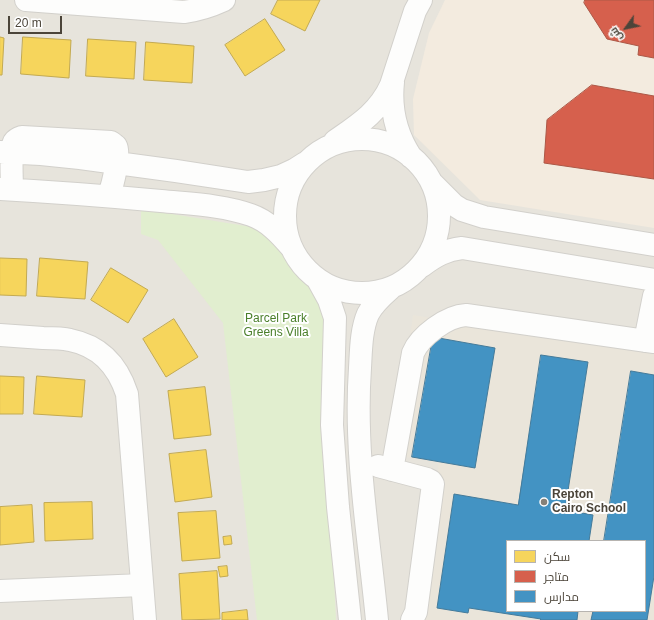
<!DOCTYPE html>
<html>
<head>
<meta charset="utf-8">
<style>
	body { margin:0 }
	#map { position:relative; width:654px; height:620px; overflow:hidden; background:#f4f2ee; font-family:Helvetica,Cairo,sans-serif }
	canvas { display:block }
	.legend { position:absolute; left:506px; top:540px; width:140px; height:72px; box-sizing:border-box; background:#fff; border:1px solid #b7b4b0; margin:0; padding:5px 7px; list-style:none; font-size:12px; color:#4b4439 }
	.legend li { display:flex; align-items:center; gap:8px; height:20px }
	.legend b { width:20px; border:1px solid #b7b4b0 }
	.north { position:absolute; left:606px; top:8px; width:40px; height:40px; -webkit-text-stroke:3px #fff; paint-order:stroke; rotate:237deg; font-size:11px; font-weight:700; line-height:16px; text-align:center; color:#4b4439 }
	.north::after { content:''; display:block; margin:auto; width:14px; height:18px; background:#4b4439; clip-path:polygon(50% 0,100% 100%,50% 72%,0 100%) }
	.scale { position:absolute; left:8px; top:16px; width:54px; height:18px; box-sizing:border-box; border:2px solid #4b4439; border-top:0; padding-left:5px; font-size:12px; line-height:14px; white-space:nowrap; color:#4b4439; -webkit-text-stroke:3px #fff; paint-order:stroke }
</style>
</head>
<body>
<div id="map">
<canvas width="654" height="620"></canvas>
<ul class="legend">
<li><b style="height:11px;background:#f6d55c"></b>سكن</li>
<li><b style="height:11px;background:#d6604d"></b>متاجر</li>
<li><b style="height:11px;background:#4393c3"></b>مدارس</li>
</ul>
<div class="north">ش</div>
<div class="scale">20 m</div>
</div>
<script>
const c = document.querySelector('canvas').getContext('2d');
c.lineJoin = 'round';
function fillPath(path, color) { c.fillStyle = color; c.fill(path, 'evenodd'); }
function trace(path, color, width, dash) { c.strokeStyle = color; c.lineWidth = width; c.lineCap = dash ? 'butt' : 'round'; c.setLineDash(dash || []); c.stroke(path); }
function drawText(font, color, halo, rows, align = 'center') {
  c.font = font + ' Helvetica,sans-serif'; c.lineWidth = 4; c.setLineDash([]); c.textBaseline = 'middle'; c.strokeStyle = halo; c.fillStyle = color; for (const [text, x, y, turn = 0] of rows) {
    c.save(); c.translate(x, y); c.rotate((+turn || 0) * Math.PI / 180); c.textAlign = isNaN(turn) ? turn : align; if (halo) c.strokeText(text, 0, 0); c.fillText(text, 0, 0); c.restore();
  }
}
const residential = new Path2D(`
	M 0,0 L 654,0 L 654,620 L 0,620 ZM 507,541 L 645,541 L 645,611 L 507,611 Z`);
const commercial = new Path2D(`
	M 445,0 L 654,0 L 654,228 L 480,200 L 414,135 L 413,99 L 429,33 Z`);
const education = new Path2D(`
	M 413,315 L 654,352 L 654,620 L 416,620 L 439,462 L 404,457 L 394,446 ZM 507,541 L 645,541 L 645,611 L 507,611 Z`);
const green = new Path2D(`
	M 141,209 L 258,228 L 280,246 L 293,267 L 317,290 L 328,320 L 323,357 L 336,620 L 257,620 L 223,323 L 158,240 L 141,234 Z`);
const homes = new Path2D(`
	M 278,0 L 320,0 L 305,31 L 271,14 Z
	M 265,19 L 285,50 L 245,76 L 225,45 Z
	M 0,37 L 4,38 L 2,75 L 0,75 Z
	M 23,37 L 71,40 L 69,78 L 21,74 Z
	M 88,39 L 136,42 L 134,79 L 86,76 Z
	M 146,42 L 194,46 L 192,83 L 144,80 Z
	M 0,258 L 27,259 L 26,296 L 0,295 Z
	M 40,258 L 88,262 L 85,299 L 37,296 Z
	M 111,268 L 148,290 L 128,323 L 91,300 Z
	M 174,319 L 198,357 L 166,377 L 143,339 Z
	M 0,376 L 24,377 L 23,414 L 0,414 Z
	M 37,376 L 85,380 L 82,417 L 34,414 Z
	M 205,387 L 211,435 L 174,439 L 168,391 Z
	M 206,450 L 212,497 L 175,502 L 169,454 Z
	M 92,502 L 93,539 L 45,541 L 44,503 Z
	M 32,505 L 34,542 L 0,545 L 0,507 Z
	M 216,511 L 220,558 L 182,561 L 178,513 Z
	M 231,536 L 232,544 L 224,545 L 223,537 Z
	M 227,566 L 228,576 L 220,577 L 218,567 Z
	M 217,571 L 220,619 L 182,620 L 179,574 Z
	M 247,610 L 248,620 L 222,620 L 222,613 Z`);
const shops = new Path2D(`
	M 585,0 L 654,0 L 654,58 L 638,55 L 639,46 L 607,39 L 584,3 Z
	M 592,85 L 654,96 L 654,179 L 544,163 L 547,120 Z`);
const schools = new Path2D(`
	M 433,337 L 495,348 L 475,468 L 412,457 Z
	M 541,355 L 588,362 L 565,510 L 593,515 L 589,541 L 507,541 L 507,611 L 578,611 L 577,620 L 540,620 L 541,619 L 469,608 L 468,613 L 437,608 L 454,494 L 518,505 Z
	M 631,371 L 654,375 L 654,576 L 647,620 L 591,620 L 593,611 L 645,611 L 645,541 L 604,541 Z`);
const minor = new Path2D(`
	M 26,0 L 184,12 C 199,10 211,6 224,0
	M 393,82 C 390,110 396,134 411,157
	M285 216a77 77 0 1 1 154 0a77 77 0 1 1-154 0Z
	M 335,141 C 358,125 379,112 391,85 L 415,11 L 421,0
	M 0,152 L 41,154 L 80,158 L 176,171 L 248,182 L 264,180 L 281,176 L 294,170 L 305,163
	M 433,184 L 454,205 L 462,210 L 484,217 L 654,245
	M 0,189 C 54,192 107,196 161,201 C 191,204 223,205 251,215 C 268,221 280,234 291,247
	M 12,189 C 12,179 10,150 14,142 C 16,139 19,138 22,137 L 111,142 C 111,142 115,145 116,146 C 121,154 112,186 109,196
	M 422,266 C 435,256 446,250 462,248 L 654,280
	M 318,280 L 329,300 L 335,318 L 332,425 L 338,507 L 350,620
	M 0,335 C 14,336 29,337 43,338 C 52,338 62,338 70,340 C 100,346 118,366 127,394 L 145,620
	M 645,341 L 654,296
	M 378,466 L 427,479 L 431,481 L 433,484 L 416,612 L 412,620
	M 392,470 L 413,353 C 420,336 447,316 466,315 L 654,342
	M 0,591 L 142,585
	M 377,620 C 369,537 354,452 360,368 C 361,351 361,330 368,314 C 373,304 382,296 390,289`);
const markers = [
	[544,502,4,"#868178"]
];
const parkNames = [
	["Parcel Park",276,319],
	["Greens Villa",276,333]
];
const poiNames = [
	["Repton",552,495],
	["Cairo School",552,509]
];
fillPath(residential, '#e7e4dc');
fillPath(commercial, '#f3ebdf');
fillPath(education, '#eae5da');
fillPath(green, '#e1eecf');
fillPath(homes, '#f6d55c');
trace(homes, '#c3aa52', 1);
fillPath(shops, '#d6604d');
trace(shops, '#ac5847', 1);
fillPath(schools, '#4393c3');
trace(schools, '#457b9a', 1);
trace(minor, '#d2d0cb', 24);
trace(minor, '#fdfdfc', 22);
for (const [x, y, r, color] of markers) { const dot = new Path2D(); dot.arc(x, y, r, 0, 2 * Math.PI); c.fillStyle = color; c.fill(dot); trace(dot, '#fff', 1.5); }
drawText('12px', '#4a7f2a', '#fff', parkNames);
drawText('bold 12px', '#4b4439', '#fff', poiNames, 'left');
</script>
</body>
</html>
